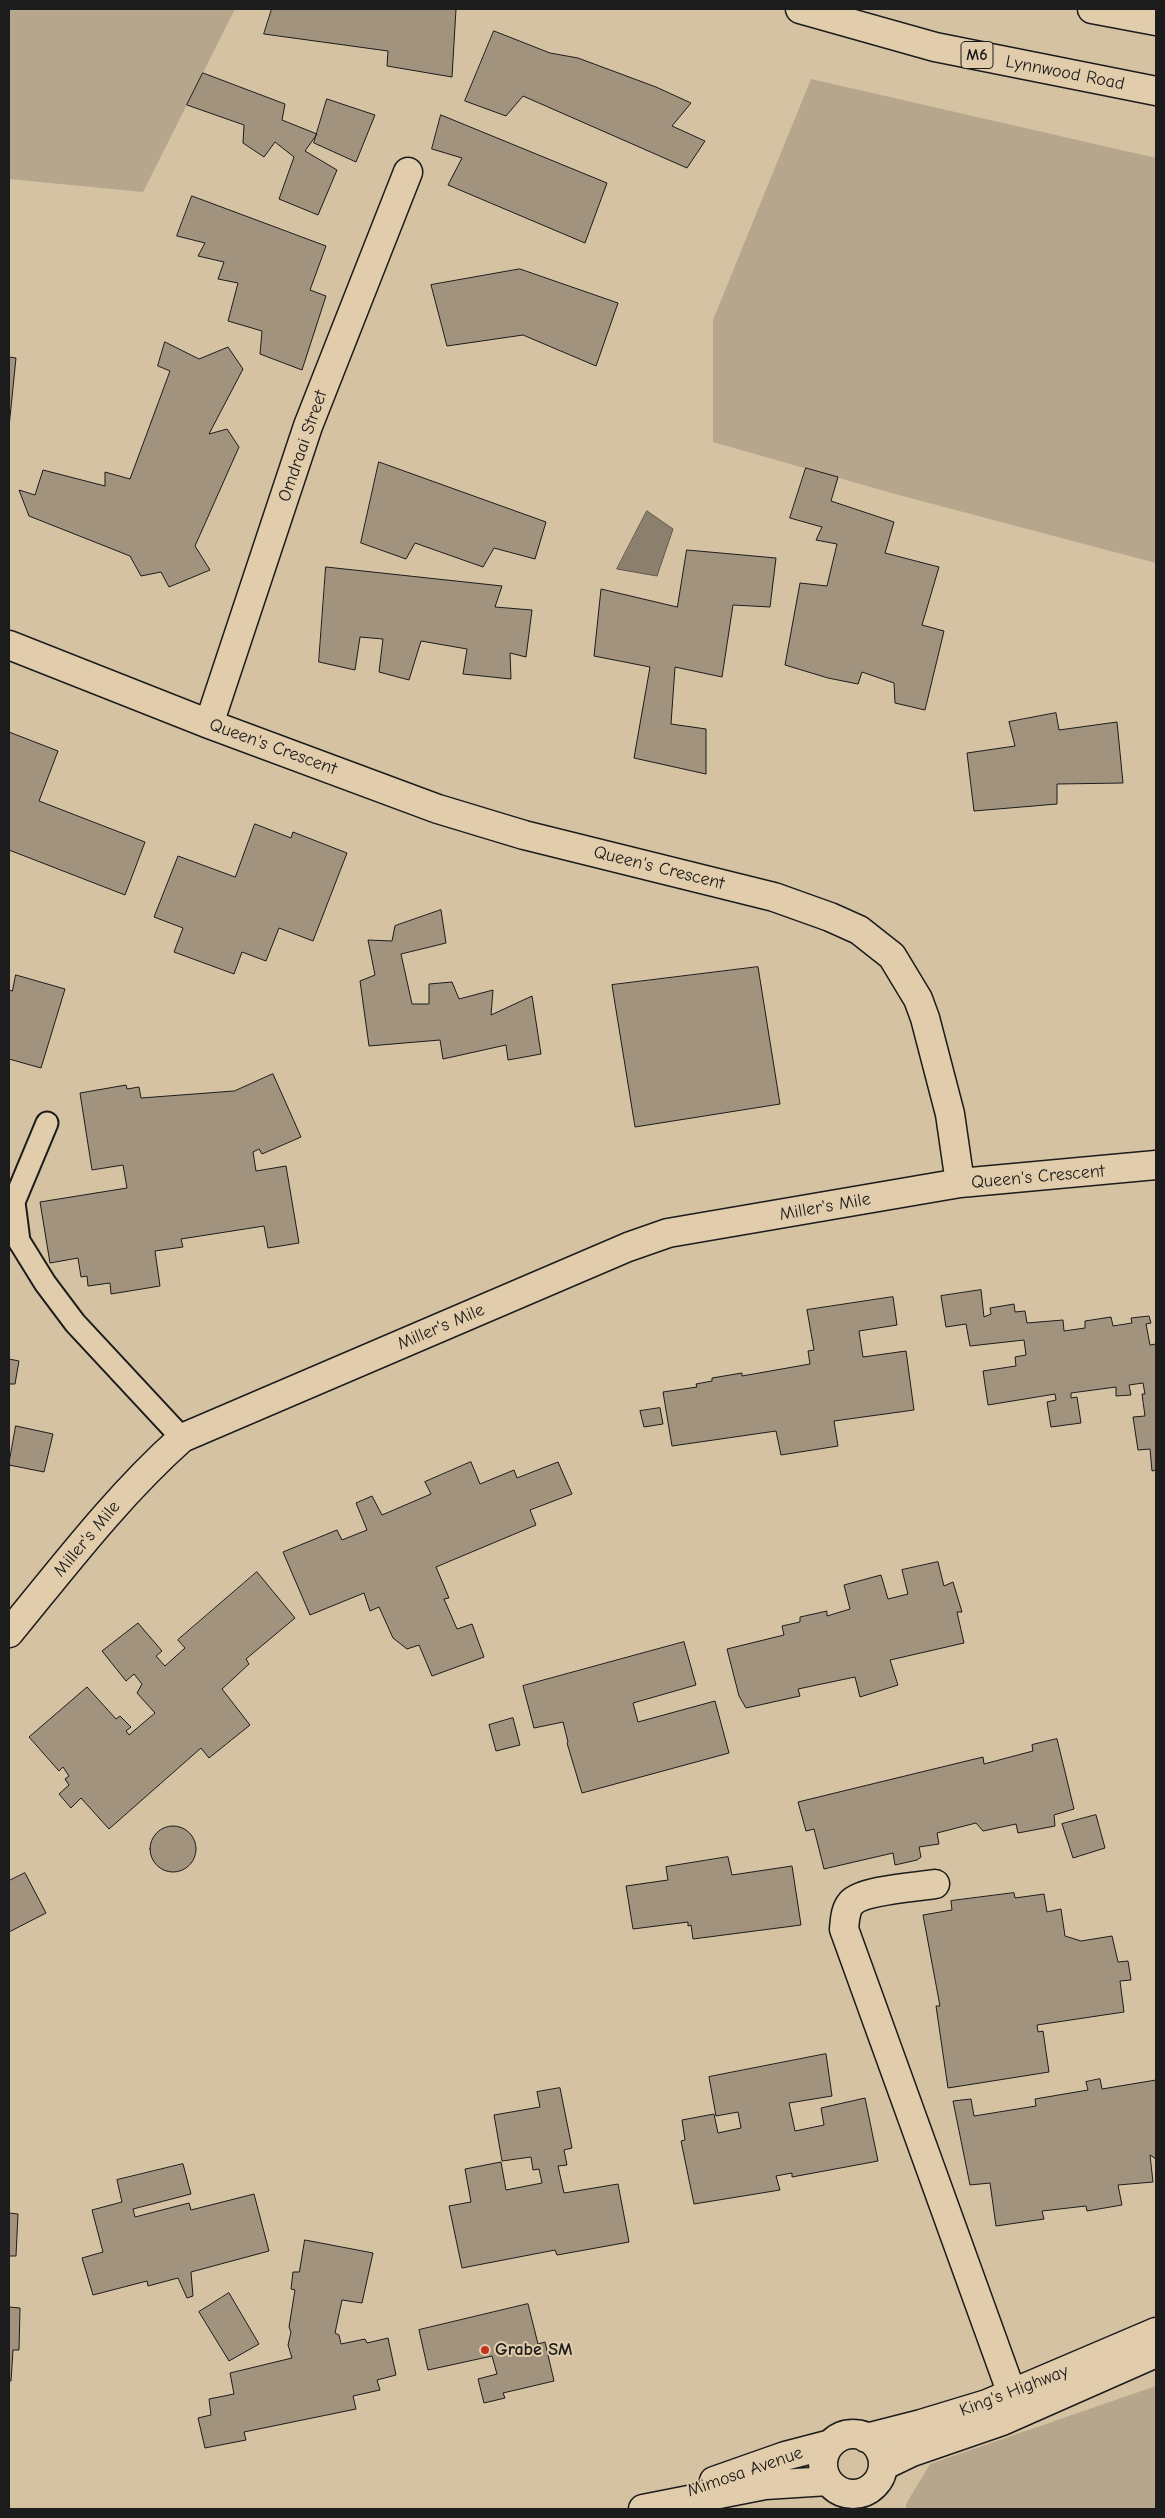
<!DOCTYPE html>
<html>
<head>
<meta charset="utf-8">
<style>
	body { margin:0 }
	#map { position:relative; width:1165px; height:2518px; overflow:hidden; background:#d5c2a2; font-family:"Comic Neue",sans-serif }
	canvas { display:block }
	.frame { position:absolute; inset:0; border:10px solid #1c1c1c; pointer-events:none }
</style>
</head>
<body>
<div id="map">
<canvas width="1165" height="2518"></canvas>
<div class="frame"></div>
</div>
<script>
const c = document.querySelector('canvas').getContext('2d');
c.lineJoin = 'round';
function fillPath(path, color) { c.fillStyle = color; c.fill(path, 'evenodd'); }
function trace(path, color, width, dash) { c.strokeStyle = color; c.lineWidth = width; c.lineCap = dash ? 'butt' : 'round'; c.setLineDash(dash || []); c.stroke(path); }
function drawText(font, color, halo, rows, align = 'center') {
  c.font = font + ' "Comic Neue",sans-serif'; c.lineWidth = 4; c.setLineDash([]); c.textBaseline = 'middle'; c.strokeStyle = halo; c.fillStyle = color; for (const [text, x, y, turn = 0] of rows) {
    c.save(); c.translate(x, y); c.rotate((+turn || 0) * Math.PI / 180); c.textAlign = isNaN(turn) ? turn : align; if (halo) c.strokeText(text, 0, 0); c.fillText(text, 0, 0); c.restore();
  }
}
const green = new Path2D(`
	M 9,9 L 235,9 L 143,192 L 9,179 Z
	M 811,79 L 1156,158 L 1156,563 L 895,494 L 713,442 L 713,320 Z
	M 1156,2386 L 1156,2509 L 906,2509 L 906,2504 L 930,2464 Z`);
const water = new Path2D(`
	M 647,511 L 673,529 L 657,576 L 617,569 Z`);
const building = new Path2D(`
	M 272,9 L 456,9 L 452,77 L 387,66 L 388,51 L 264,34 Z
	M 494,31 L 550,53 L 578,58 L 656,87 L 691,103 L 672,126 L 705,141 L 687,168 L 523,96 L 506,116 L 465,101 Z
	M 203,73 L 285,104 L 282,120 L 317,134 L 305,151 L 337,170 L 318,215 L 279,199 L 294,157 L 275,142 L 264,157 L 243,143 L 244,125 L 187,105 Z
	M 327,99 L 375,115 L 356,162 L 314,143 Z
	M 441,115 L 607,183 L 585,243 L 448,185 L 462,158 L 432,149 Z
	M 192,196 L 326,246 L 310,290 L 326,296 L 302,370 L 260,354 L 262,331 L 228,321 L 238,283 L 218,279 L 224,262 L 198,256 L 205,243 L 177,236 Z
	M 520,269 L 618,303 L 596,366 L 523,335 L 447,346 L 431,285 Z
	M 165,342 L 199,359 L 228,347 L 243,369 L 209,434 L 227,429 L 239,447 L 195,546 L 210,570 L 169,587 L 161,572 L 141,576 L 130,556 L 29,516 L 19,490 L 35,495 L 43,470 L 105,486 L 105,472 L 130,479 L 170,371 L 158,366 Z
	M 9,357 L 16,358 L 9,427 Z
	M 379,462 L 546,522 L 535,559 L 494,548 L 483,567 L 415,543 L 406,559 L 361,543 Z
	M 806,468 L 838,477 L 831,501 L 894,522 L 885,553 L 939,567 L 922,625 L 944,631 L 925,710 L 895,703 L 894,683 L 862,672 L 858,684 L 828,678 L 785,665 L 800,583 L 827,586 L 837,544 L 816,540 L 822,527 L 790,518 Z
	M 687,550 L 776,558 L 770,607 L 733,605 L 722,677 L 675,667 L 671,724 L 706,729 L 706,774 L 634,758 L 650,667 L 594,656 L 601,589 L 677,607 Z
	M 326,567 L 502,586 L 495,607 L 532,610 L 526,657 L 510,653 L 511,679 L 463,674 L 467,649 L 421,641 L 409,680 L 379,672 L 383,639 L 360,637 L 355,670 L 319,662 Z
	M 1056,713 L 1059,730 L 1117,722 L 1123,783 L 1057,784 L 1057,804 L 974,811 L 967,753 L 1015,746 L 1009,722 Z
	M 9,732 L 58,751 L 39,801 L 145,842 L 125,895 L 9,850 Z
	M 255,824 L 291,838 L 293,832 L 347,853 L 313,941 L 279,928 L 266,961 L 242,952 L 234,974 L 174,952 L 183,928 L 154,917 L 178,856 L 235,877 Z
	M 441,910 L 446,943 L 401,954 L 412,1004 L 429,1004 L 429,984 L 452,982 L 459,999 L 493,990 L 491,1015 L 532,996 L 541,1054 L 508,1060 L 506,1045 L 443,1059 L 440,1040 L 369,1046 L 360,981 L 375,975 L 368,940 L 392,941 L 395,926 Z
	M 758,967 L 780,1104 L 635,1127 L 612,985 Z
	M 16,975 L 65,989 L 41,1068 L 9,1059 L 9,990 L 12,991 Z
	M 273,1074 L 301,1137 L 262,1154 L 259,1149 L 253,1152 L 256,1171 L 286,1166 L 299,1243 L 268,1248 L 264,1226 L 181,1239 L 183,1247 L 155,1251 L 160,1286 L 111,1294 L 110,1283 L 88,1286 L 87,1276 L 81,1277 L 78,1258 L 50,1263 L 40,1202 L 127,1188 L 123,1165 L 92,1170 L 80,1093 L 126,1085 L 127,1089 L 139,1087 L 141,1098 L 234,1091 Z
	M 981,1290 L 984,1317 L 991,1314 L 990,1308 L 1014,1304 L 1015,1312 L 1025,1311 L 1027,1323 L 1063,1320 L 1064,1331 L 1085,1328 L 1085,1321 L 1111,1317 L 1113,1326 L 1132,1323 L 1131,1318 L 1149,1316 L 1151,1323 L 1146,1324 L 1150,1345 L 1156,1344 L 1156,1470 L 1152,1471 L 1150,1449 L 1138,1450 L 1133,1417 L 1145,1416 L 1142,1394 L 1145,1394 L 1143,1383 L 1129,1385 L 1131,1395 L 1116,1396 L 1116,1387 L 1071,1393 L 1071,1398 L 1077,1397 L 1081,1423 L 1051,1427 L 1047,1402 L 1056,1400 L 1055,1394 L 988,1405 L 983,1371 L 1016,1366 L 1015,1357 L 1026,1355 L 1024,1340 L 970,1346 L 966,1324 L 946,1327 L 941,1296 Z
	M 893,1297 L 897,1325 L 859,1331 L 863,1357 L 906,1351 L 914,1410 L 834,1421 L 838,1446 L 781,1455 L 776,1431 L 672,1446 L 663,1392 L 697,1387 L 696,1384 L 712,1381 L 712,1378 L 742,1373 L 742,1376 L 810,1364 L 808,1351 L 814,1350 L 807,1310 Z
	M 9,1359 L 19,1361 L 15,1384 L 9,1384 Z
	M 660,1408 L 663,1424 L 644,1427 L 640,1411 Z
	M 16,1426 L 53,1434 L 44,1472 L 9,1465 Z
	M 471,1462 L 480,1484 L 514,1470 L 517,1478 L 558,1462 L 572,1494 L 530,1510 L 536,1525 L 436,1567 L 449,1598 L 444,1599 L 457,1629 L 472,1624 L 484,1657 L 432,1676 L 419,1645 L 407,1649 L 393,1638 L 379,1607 L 370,1611 L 364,1593 L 310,1615 L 283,1552 L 337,1530 L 342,1540 L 367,1530 L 356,1503 L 372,1496 L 382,1515 L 431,1494 L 425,1482 Z
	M 938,1562 L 944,1586 L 953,1582 L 962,1612 L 957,1612 L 964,1643 L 890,1660 L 898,1685 L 860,1697 L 855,1677 L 798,1689 L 800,1696 L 746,1708 L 739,1696 L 727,1649 L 784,1635 L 782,1626 L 800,1622 L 800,1617 L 827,1611 L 827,1616 L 850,1609 L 844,1585 L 881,1575 L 888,1599 L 908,1594 L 902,1570 Z
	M 257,1572 L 295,1618 L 246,1659 L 249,1664 L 222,1689 L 250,1725 L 209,1758 L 201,1748 L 109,1829 L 81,1798 L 71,1808 L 59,1794 L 69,1785 L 65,1779 L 69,1776 L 63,1767 L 59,1771 L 29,1737 L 87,1687 L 116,1719 L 120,1716 L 131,1727 L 126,1731 L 129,1735 L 155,1713 L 137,1693 L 142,1684 L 134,1674 L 126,1681 L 102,1651 L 138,1623 L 162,1651 L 156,1656 L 165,1666 L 185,1648 L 178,1640 Z
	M 684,1642 L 696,1685 L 633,1703 L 638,1722 L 715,1701 L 729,1753 L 582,1793 L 567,1743 L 568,1742 L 563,1722 L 534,1728 L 523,1686 Z
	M 513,1718 L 520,1745 L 496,1751 L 489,1725 Z
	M 1057,1739 L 1074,1809 L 1054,1815 L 1055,1826 L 1018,1833 L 1016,1824 L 983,1831 L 976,1823 L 937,1833 L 939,1844 L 919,1847 L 921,1857 L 917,1860 L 895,1865 L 893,1853 L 824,1869 L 814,1829 L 806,1831 L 798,1802 L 983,1757 L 984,1764 L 1033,1751 L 1032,1745 Z
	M 1096,1815 L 1105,1848 L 1073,1858 L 1062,1824 Z
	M150 1849a23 23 0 1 1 46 0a23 23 0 1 1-46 0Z
	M 728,1857 L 732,1875 L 792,1866 L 801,1925 L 693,1939 L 691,1925 L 688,1926 L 688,1922 L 633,1929 L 626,1886 L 668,1880 L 666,1867 Z
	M 25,1873 L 46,1913 L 9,1932 L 9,1881 Z
	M 1014,1893 L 1015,1898 L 1044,1894 L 1047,1912 L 1061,1909 L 1065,1936 L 1081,1941 L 1112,1936 L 1118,1962 L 1128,1961 L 1131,1980 L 1120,1981 L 1124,2012 L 1037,2025 L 1038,2032 L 1043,2031 L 1049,2072 L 948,2088 L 936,2006 L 940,2006 L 923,1915 L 952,1910 L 951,1901 Z
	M 826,2054 L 832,2096 L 789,2103 L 795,2131 L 824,2125 L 821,2108 L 865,2098 L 878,2161 L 792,2177 L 792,2173 L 776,2176 L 780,2190 L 694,2204 L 681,2141 L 685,2140 L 682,2120 L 714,2114 L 718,2133 L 741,2128 L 738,2112 L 716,2116 L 709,2077 Z
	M 1100,2079 L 1102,2089 L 1156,2080 L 1156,2159 L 1150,2155 L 1153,2182 L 1118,2185 L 1122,2205 L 1087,2211 L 1086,2206 L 1042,2211 L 1044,2219 L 996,2226 L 990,2183 L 970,2185 L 953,2101 L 971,2099 L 974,2116 L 1036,2106 L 1035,2099 L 1088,2090 L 1086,2082 Z
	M 560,2088 L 572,2148 L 564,2150 L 567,2165 L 558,2166 L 564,2193 L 618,2184 L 629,2242 L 557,2255 L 555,2250 L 462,2268 L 449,2206 L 471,2202 L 465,2169 L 501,2162 L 506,2190 L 542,2183 L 539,2169 L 533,2170 L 531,2157 L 502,2161 L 494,2115 L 540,2107 L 537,2092 Z
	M 183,2164 L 191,2194 L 133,2209 L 135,2217 L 189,2203 L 191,2210 L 254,2194 L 269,2251 L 191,2272 L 193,2296 L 187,2298 L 178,2278 L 148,2286 L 147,2281 L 93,2295 L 82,2258 L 103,2252 L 92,2210 L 122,2202 L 117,2180 Z
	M 9,2213 L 18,2214 L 16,2256 L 9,2256 Z
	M 305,2240 L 373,2253 L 362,2303 L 342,2300 L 335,2333 L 339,2335 L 341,2344 L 365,2339 L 367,2343 L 388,2338 L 396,2375 L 377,2380 L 380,2390 L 353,2396 L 356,2409 L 244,2432 L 246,2440 L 205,2448 L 198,2418 L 211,2415 L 209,2399 L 234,2394 L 230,2373 L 292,2358 L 288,2345 L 291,2332 L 289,2327 L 295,2290 L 291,2289 L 293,2272 L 299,2272 Z
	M 229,2293 L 259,2344 L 229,2361 L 199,2312 Z
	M 528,2304 L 538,2344 L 545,2342 L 554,2381 L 503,2393 L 505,2398 L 484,2403 L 478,2379 L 497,2374 L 492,2356 L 428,2370 L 419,2330 Z
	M 9,2307 L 20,2308 L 19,2350 L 13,2350 L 11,2381 L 9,2381 Z`);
const service = new Path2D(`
	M 47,1123 L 14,1202 L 19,1241 L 45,1283 L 75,1323 L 182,1438`);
const minor = new Path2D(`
	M 9,645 L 209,724 L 438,809 L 524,835 L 774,897 L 830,917 L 859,930 L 892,956 L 918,999 L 925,1018 L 950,1114 L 960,1183
	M 209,724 L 308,426 L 408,172
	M 9,1633 C 64,1566 117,1496 182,1438 L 628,1247 L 668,1233 L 960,1183 L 1156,1165
	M 935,1884 C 917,1887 863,1890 851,1903 C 845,1910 845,1920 844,1929 L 1012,2394
	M823 2464a30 30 0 1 1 60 0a30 30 0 1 1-60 0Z
	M 866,2438 L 921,2424 L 987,2404 L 1156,2332
	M 883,2466 L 912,2452 L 1002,2421 L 1156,2353
	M 714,2481 L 785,2456 L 831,2444
	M 643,2509 L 765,2485 L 828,2481`);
const primary = new Path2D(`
	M 800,9 L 935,47 L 1156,91
	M 1092,9 L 1156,21`);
const markers = [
	[485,2350,5,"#c8321e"]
];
const shields = [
	[977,55,32]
];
const shieldNames = [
	["M6",977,55]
];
const streetNames = [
	["Lynnwood Road",1065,73,11],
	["Omdraai Street",303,446,-71],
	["Queen's Crescent",273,747,20],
	["Queen's Crescent",659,868,14],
	["Queen's Crescent",1038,1177,-5],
	["Miller's Mile",825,1207,-10],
	["Miller's Mile",441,1327,-23],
	["Miller's Mile",87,1539,-50],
	["King's Highway",1014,2391,-21],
	["Mimosa Avenue",745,2472,-19]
];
const poiNames = [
	["Grabe SM",495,2350]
];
fillPath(green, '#b6a68c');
fillPath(water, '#8b7f6d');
trace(water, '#5f574d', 1);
fillPath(building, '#a1937d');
trace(building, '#1c1c1c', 1);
trace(service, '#1c1c1c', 25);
trace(minor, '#1c1c1c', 31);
trace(primary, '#1c1c1c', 31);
trace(service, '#e1ccab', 21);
trace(minor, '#e1ccab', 28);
trace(primary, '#e1ccab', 28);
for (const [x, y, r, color] of markers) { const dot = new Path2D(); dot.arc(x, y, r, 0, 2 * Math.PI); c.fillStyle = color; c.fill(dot); trace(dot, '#e1ccab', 2); }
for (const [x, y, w] of shields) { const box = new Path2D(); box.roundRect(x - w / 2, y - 13.5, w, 27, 4); c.fillStyle = '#e1ccab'; c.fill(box); trace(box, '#1c1c1c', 1); }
drawText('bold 16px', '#1c1c1c', null, shieldNames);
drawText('18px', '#1c1c1c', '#e1ccab', streetNames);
drawText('bold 18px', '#1c1c1c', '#e1ccab', poiNames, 'left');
</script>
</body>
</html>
